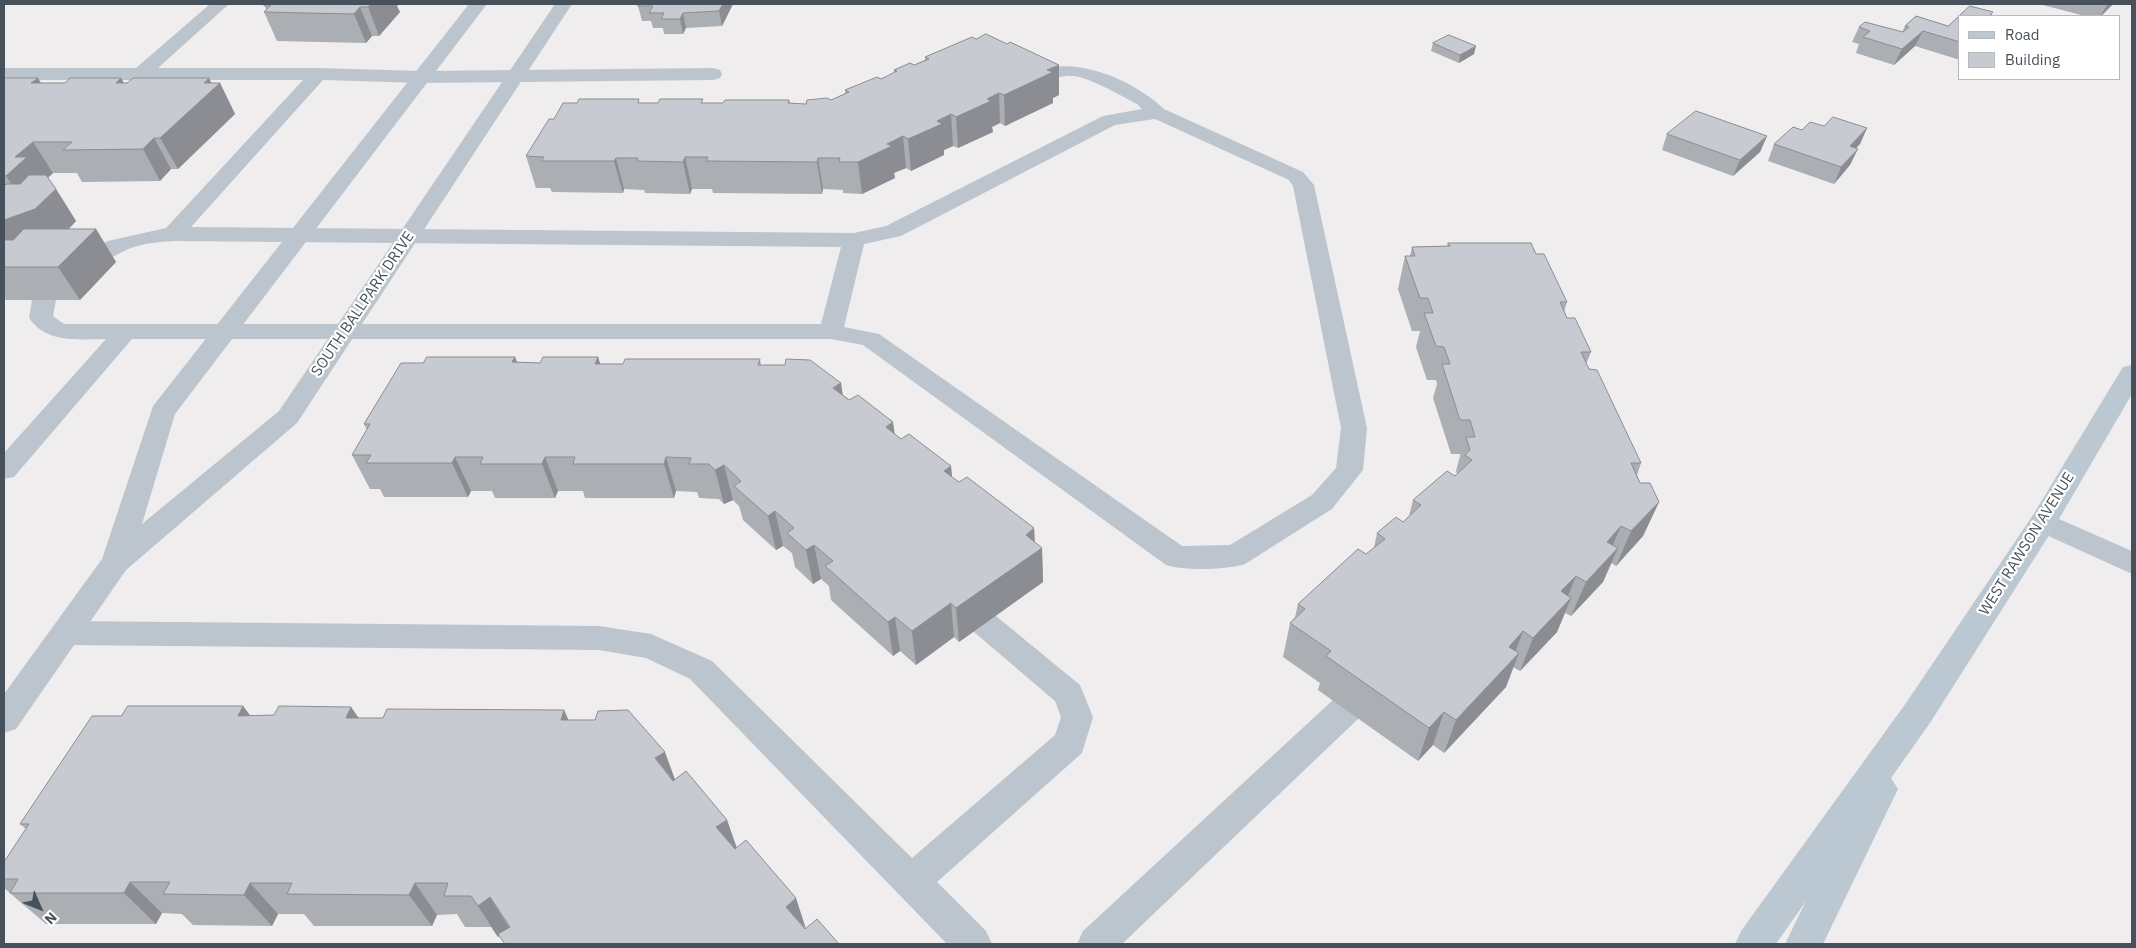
<!DOCTYPE html>
<html>
<head>
<meta charset="utf-8">
<style>
	body { margin:0 }
	#map { position:relative; width:2136px; height:948px; overflow:hidden; background:#f0edee; font-family:"IBM Plex Sans",sans-serif }
	canvas { display:block }
	.frame { position:absolute; inset:0; border:5px solid #46515b; pointer-events:none }
	.legend { position:absolute; left:1958px; top:15px; width:162px; height:65px; box-sizing:border-box; background:#fff; border:1px solid #b5b9bd; margin:0; padding:6px 9px; list-style:none; font-size:15px; color:#46515b }
	.legend li { display:flex; align-items:center; gap:10px; height:25px }
	.legend b { width:25px; border:1px solid #b5b9bd }
	.north { position:absolute; left:15px; top:883px; width:50px; height:50px; -webkit-text-stroke:4px #fff; paint-order:stroke; rotate:134deg; font-size:14px; font-weight:700; line-height:20px; text-align:center; color:#46515b }
	.north::after { content:''; display:block; margin:auto; width:18px; height:22px; background:#46515b; clip-path:polygon(50% 0,100% 100%,50% 72%,0 100%) }
</style>
</head>
<body>
<div id="map">
<canvas width="2136" height="948"></canvas>
<div class="frame"></div>
<ul class="legend">
<li><b style="height:6px;background:#bbc7d1"></b>Road</li>
<li><b style="height:14px;background:#c7cad0"></b>Building</li>
</ul>
<div class="north">N</div>
</div>
<script>
const c = document.querySelector('canvas').getContext('2d');
c.lineJoin = 'round';
function fillPath(path, color) { c.fillStyle = color; c.fill(path, 'evenodd'); }
function trace(path, color, width, dash) { c.strokeStyle = color; c.lineWidth = width; c.lineCap = dash ? 'butt' : 'round'; c.setLineDash(dash || []); c.stroke(path); }
function drawText(font, color, halo, rows, align = 'center') {
  c.font = font + ' "IBM Plex Sans",sans-serif'; c.lineWidth = 4.5; c.setLineDash([]); c.textBaseline = 'middle'; c.strokeStyle = halo; c.fillStyle = color; for (const [text, x, y, turn = 0] of rows) {
    c.save(); c.translate(x, y); c.rotate((+turn || 0) * Math.PI / 180); c.textAlign = isNaN(turn) ? turn : align; if (halo) c.strokeText(text, 0, 0); c.fillText(text, 0, 0); c.restore();
  }
}
const service = new Path2D(`
	M 210,4 L 229,4 L 158,68 L 318,68 L 421,71 L 713,68 L 720,70 L 722,74 L 720,78 L 713,80 L 421,83 L 323,80 L 191,227 L 854,233 L 886,226 L 1103,116 L 1142,109 L 1137,104 C 1118,95 1086,74 1066,76 C 1051,77 1040,90 1025,86 L 1023,82 C 1026,76 1032,75 1038,72 C 1076,54 1136,82 1164,109 L 1303,172 L 1314,185 L 1367,428 L 1363,470 L 1332,509 L 1245,564 C 1225,570 1185,571 1166,565 L 863,345 L 831,339 L 132,339 L 14,477 L 4,479 L 4,453 L 106,339 C 78,339 47,344 29,318 L 32,300 L 36,295 L 44,293 L 52,295 L 56,300 L 53,316 L 64,324 L 821,324 L 841,247 L 173,241 C 160,242 146,243 134,247 C 115,253 94,272 75,267 L 72,262 L 75,257 L 108,241 L 166,228 L 303,80 L 4,80 L 4,68 L 136,68 ZM 1155,119 L 1289,180 L 1293,186 L 1341,428 L 1336,468 L 1312,495 L 1230,545 L 1182,546 L 879,334 L 844,327 L 864,244 L 901,236 L 1115,125 Z
	M 985,612 L 996,616 L 1080,685 L 1093,717 L 1082,753 L 937,882 L 986,931 L 992,944 L 947,944 L 690,679 L 646,658 L 599,650 L 66,645 L 55,642 L 50,633 L 55,624 L 66,621 L 599,626 L 651,634 L 712,661 L 912,858 L 1055,735 L 1061,717 L 1055,701 L 974,632 L 970,624 L 974,616 Z
	M 1346,696 L 1358,699 L 1362,709 L 1358,719 L 1122,944 L 1077,944 L 1083,931 L 1334,699 Z`);
const minor = new Path2D(`
	M 469,4 L 487,4 L 175,414 L 142,524 L 279,411 L 555,4 L 572,4 L 297,423 L 126,570 L 16,729 L 4,733 L 4,694 L 102,559 L 153,406 Z
	M 2043,512 L 2132,551 L 2132,574 L 2033,529 L 2029,522 L 2033,515 Z`);
const secondary = new Path2D(`
	M 2132,365 L 2132,394 L 2053,529 L 1930,723 L 1891,778 L 1898,789 L 1823,944 L 1785,944 L 1806,901 L 1776,944 L 1735,944 L 1741,931 L 1906,703 L 2033,515 L 2123,367 Z`);
const wall = new Path2D(`
	M 640,4 L 733,4 L 722,26 L 686,28 L 683,34 L 664,34 L 663,28 L 653,28 L 651,21 L 642,21 L 638,6 Z
	M 2039,4 L 2113,4 L 2101,16 L 2085,16 Z
	M 264,5 L 397,6 L 400,12 L 379,36 L 372,36 L 366,43 L 277,41 L 264,12 L 266,9 Z
	M 1970,6 L 1993,12 L 1991,16 L 1960,16 L 1960,60 L 1915,46 L 1894,65 L 1856,53 L 1859,44 L 1852,42 L 1859,27 L 1865,22 L 1902,32 L 1905,26 L 1916,16 L 1948,26 Z
	M 1433,43 L 1474,54 L 1459,63 L 1431,51 Z
	M 925,57 L 1059,95 L 1053,98 L 1053,103 L 1005,126 L 1000,123 L 992,127 L 993,132 L 958,148 L 953,146 L 944,150 L 944,155 L 911,171 L 906,168 L 894,173 L 895,178 L 862,194 L 843,193 L 843,190 L 823,189 L 822,194 L 713,193 L 712,189 L 692,189 L 690,194 L 645,193 L 644,190 L 624,189 L 623,193 L 552,192 L 550,188 L 536,188 L 526,156 L 554,119 L 640,103 L 723,103 L 789,100 L 790,103 L 806,104 L 831,100 L 845,94 L 845,90 L 881,79 L 894,73 L 894,70 L 914,65 L 925,60 Z
	M 4,78 L 41,83 L 65,83 L 121,78 L 124,83 L 220,83 L 235,114 L 178,169 L 171,169 L 160,181 L 82,182 L 77,173 L 53,173 L 48,178 L 56,189 L 76,221 L 69,229 L 96,229 L 116,262 L 80,300 L 6,300 L 4,298 Z
	M 1824,126 L 1867,128 L 1860,144 L 1856,148 L 1850,165 L 1834,184 L 1768,161 L 1774,144 L 1802,130 Z
	M 1667,134 L 1767,136 L 1760,152 L 1733,176 L 1662,150 Z
	M 1448,243 L 1536,254 L 1567,302 L 1564,312 L 1567,318 L 1591,352 L 1586,364 L 1641,463 L 1637,475 L 1640,483 L 1659,502 L 1643,536 L 1616,566 L 1611,563 L 1603,582 L 1571,616 L 1565,613 L 1557,632 L 1520,671 L 1513,667 L 1506,687 L 1444,753 L 1433,745 L 1418,761 L 1318,690 L 1320,683 L 1283,657 L 1290,623 L 1295,617 L 1298,604 L 1366,554 L 1374,548 L 1377,533 L 1403,522 L 1409,516 L 1413,500 L 1457,474 L 1456,471 L 1460,456 L 1460,454 L 1451,454 L 1433,398 L 1437,384 L 1436,380 L 1427,380 L 1416,347 L 1420,331 L 1412,331 L 1398,289 L 1405,256 L 1410,256 L 1412,247 L 1447,246 Z
	M 515,357 L 517,362 L 540,363 L 598,357 L 600,364 L 623,364 L 760,359 L 761,365 L 841,383 L 842,394 L 901,439 L 951,466 L 952,477 L 959,482 L 1034,528 L 1035,542 L 1042,548 L 1043,582 L 959,642 L 954,637 L 916,665 L 900,651 L 893,656 L 831,600 L 829,586 L 821,579 L 813,584 L 795,567 L 792,553 L 783,546 L 776,550 L 743,520 L 739,506 L 733,500 L 724,504 L 719,499 L 699,498 L 697,492 L 676,491 L 674,498 L 585,498 L 583,491 L 558,491 L 555,498 L 495,498 L 492,491 L 471,491 L 468,497 L 384,497 L 380,489 L 370,489 L 352,455 L 367,430 L 364,424 L 423,363 Z
	M 243,706 L 250,716 L 274,715 L 351,707 L 359,718 L 383,718 L 564,710 L 568,720 L 675,779 L 727,820 L 737,848 L 805,928 L 839,944 L 499,936 L 498,937 L 491,927 L 465,927 L 457,914 L 437,915 L 432,926 L 314,926 L 304,914 L 278,914 L 272,926 L 193,925 L 182,914 L 162,913 L 156,924 L 46,924 L 4,888 L 4,862 L 26,829 L 20,824 Z`);
const shadedWall = new Path2D(`
	M 371,4 L 399,4 L 397,6 L 400,12 L 379,36 L 368,7 Z
	M 723,4 L 733,4 L 722,26 L 719,11 Z
	M 2108,4 L 2113,4 L 2101,16 L 2100,16 Z
	M 360,7 L 372,36 L 366,43 L 354,14 Z
	M 683,13 L 686,28 L 683,34 L 680,19 Z
	M 1923,31 L 1915,46 L 1894,65 L 1902,49 Z
	M 1476,46 L 1474,54 L 1459,63 L 1460,55 Z
	M 1059,65 L 1059,95 L 1053,98 L 1053,103 L 1005,126 L 1004,95 L 1047,70 Z
	M 38,78 L 56,108 L 31,83 Z
	M 121,78 L 138,109 L 116,83 Z
	M 209,78 L 214,89 L 220,83 L 235,114 L 178,169 L 160,138 Z
	M 999,93 L 1000,123 L 992,127 L 993,132 L 958,148 L 956,117 L 987,99 Z
	M 951,114 L 953,146 L 944,150 L 944,155 L 911,171 L 908,139 L 937,121 Z
	M 1867,128 L 1860,144 L 1843,162 L 1850,146 Z
	M 903,136 L 906,168 L 894,173 L 895,178 L 862,194 L 858,162 L 887,144 Z
	M 1767,136 L 1760,152 L 1733,176 L 1740,160 Z
	M 154,138 L 171,169 L 160,181 L 143,149 Z
	M 33,142 L 53,173 L 43,182 L 27,208 L 6,176 L 15,157 Z
	M 1858,149 L 1850,165 L 1834,184 L 1841,167 Z
	M 685,157 L 692,189 L 690,194 L 683,162 Z
	M 616,158 L 624,189 L 623,193 L 614,161 Z
	M 818,158 L 823,189 L 822,194 L 817,162 Z
	M 56,189 L 76,221 L 56,242 L 4,267 L 4,220 Z
	M 96,229 L 116,262 L 80,300 L 58,267 Z
	M 515,357 L 528,391 L 512,362 Z
	M 598,357 L 609,391 L 595,364 Z
	M 841,383 L 846,417 L 833,388 Z
	M 893,422 L 898,456 L 886,427 Z
	M 455,457 L 471,491 L 468,497 L 452,463 Z
	M 545,457 L 558,491 L 555,498 L 542,464 Z
	M 666,457 L 676,491 L 674,498 L 664,464 Z
	M 724,465 L 733,500 L 724,504 L 715,470 Z
	M 951,466 L 954,500 L 944,471 Z
	M 1659,502 L 1643,536 L 1616,566 L 1631,531 Z
	M 775,511 L 783,546 L 776,550 L 768,516 Z
	M 1621,526 L 1607,559 L 1618,548 L 1603,582 L 1571,616 L 1586,582 L 1607,542 Z
	M 1034,528 L 1035,553 L 1042,548 L 1043,582 L 959,642 L 956,608 L 1026,535 Z
	M 814,545 L 821,579 L 813,584 L 806,550 Z
	M 1576,576 L 1564,606 L 1571,598 L 1557,632 L 1520,671 L 1533,638 L 1561,591 Z
	M 951,603 L 954,637 L 916,665 L 912,631 Z
	M 895,617 L 900,651 L 893,656 L 888,622 Z
	M 1523,631 L 1512,661 L 1519,653 L 1506,687 L 1444,753 L 1456,720 L 1509,647 Z
	M 243,706 L 268,739 L 238,716 Z
	M 351,707 L 373,740 L 346,718 Z
	M 564,710 L 579,743 L 561,720 Z
	M 1444,712 L 1433,745 L 1418,761 L 1429,728 Z
	M 665,752 L 677,785 L 655,758 Z
	M 727,820 L 738,852 L 716,827 Z
	M 130,882 L 162,913 L 156,924 L 124,893 Z
	M 250,883 L 278,914 L 272,926 L 244,895 Z
	M 415,883 L 437,915 L 432,926 L 409,895 Z
	M 490,897 L 509,928 L 498,937 L 478,906 Z
	M 796,898 L 806,929 L 786,907 Z`);
const building = new Path2D(`
	M 266,4 L 371,4 L 368,7 L 360,7 L 354,14 L 264,12 L 271,5 L 264,5 Z
	M 640,4 L 723,4 L 719,11 L 683,13 L 680,19 L 661,19 L 664,13 L 649,13 L 653,6 L 638,6 Z
	M 1970,6 L 1993,12 L 1989,16 L 1960,16 L 1960,42 L 1923,31 L 1902,49 L 1863,37 L 1870,31 L 1859,27 L 1865,22 L 1903,32 L 1909,27 L 1905,26 L 1916,16 L 1948,26 Z
	M 986,34 L 1007,44 L 1010,42 L 1059,65 L 1047,70 L 1053,72 L 1004,95 L 999,93 L 987,99 L 991,101 L 956,117 L 951,114 L 937,121 L 942,124 L 908,139 L 903,136 L 887,144 L 892,146 L 858,162 L 839,162 L 840,158 L 818,158 L 817,162 L 706,161 L 708,157 L 685,157 L 683,162 L 637,161 L 638,158 L 616,158 L 614,161 L 541,161 L 544,157 L 526,156 L 549,119 L 554,119 L 563,103 L 577,103 L 579,99 L 639,99 L 638,103 L 658,103 L 660,99 L 703,99 L 701,103 L 723,103 L 725,100 L 789,100 L 788,103 L 806,104 L 807,100 L 827,98 L 831,100 L 849,92 L 845,90 L 877,77 L 881,79 L 897,71 L 894,70 L 910,63 L 914,65 L 929,59 L 925,57 L 972,37 L 976,39 Z
	M 1449,35 L 1476,46 L 1460,55 L 1433,43 Z
	M 4,78 L 38,78 L 31,83 L 65,83 L 70,78 L 121,78 L 116,83 L 127,83 L 133,78 L 209,78 L 204,83 L 220,83 L 160,138 L 154,138 L 143,149 L 63,150 L 72,142 L 33,142 L 15,157 L 27,157 L 6,176 L 4,176 Z
	M 1696,111 L 1767,136 L 1740,160 L 1667,134 Z
	M 1833,117 L 1867,128 L 1850,146 L 1858,149 L 1841,167 L 1774,144 L 1793,127 L 1802,130 L 1810,122 L 1824,126 Z
	M 29,175 L 46,175 L 56,189 L 35,209 L 4,220 L 4,185 L 7,184 L 20,184 Z
	M 24,229 L 96,229 L 58,267 L 4,267 L 4,240 L 13,240 Z
	M 1448,243 L 1531,243 L 1536,254 L 1544,254 L 1567,302 L 1560,302 L 1567,318 L 1575,318 L 1591,352 L 1581,352 L 1589,369 L 1597,370 L 1641,463 L 1631,463 L 1640,483 L 1650,483 L 1659,502 L 1631,531 L 1621,526 L 1607,542 L 1618,548 L 1586,582 L 1576,576 L 1561,591 L 1571,598 L 1533,638 L 1523,631 L 1509,647 L 1519,653 L 1456,720 L 1444,712 L 1429,728 L 1326,656 L 1331,651 L 1290,623 L 1305,609 L 1298,604 L 1358,549 L 1366,554 L 1385,539 L 1377,533 L 1396,517 L 1403,522 L 1421,505 L 1413,500 L 1447,471 L 1455,476 L 1472,460 L 1465,455 L 1470,450 L 1466,437 L 1475,437 L 1470,420 L 1460,420 L 1442,364 L 1450,364 L 1444,347 L 1436,346 L 1424,313 L 1433,313 L 1428,298 L 1420,298 L 1405,256 L 1415,256 L 1412,247 L 1450,246 Z
	M 427,357 L 515,357 L 512,362 L 540,363 L 543,357 L 598,357 L 595,364 L 623,364 L 625,359 L 760,359 L 758,365 L 785,365 L 786,359 L 810,360 L 841,383 L 833,388 L 849,400 L 858,395 L 893,422 L 886,427 L 901,439 L 909,434 L 951,466 L 944,471 L 959,482 L 967,477 L 1034,528 L 1026,535 L 1042,548 L 956,608 L 951,603 L 912,631 L 895,617 L 888,622 L 825,566 L 833,561 L 814,545 L 806,550 L 787,533 L 794,528 L 775,511 L 768,516 L 734,486 L 741,481 L 724,465 L 715,470 L 709,464 L 689,464 L 691,458 L 666,457 L 664,464 L 573,464 L 575,457 L 545,457 L 542,464 L 480,464 L 483,457 L 455,457 L 452,463 L 366,463 L 371,455 L 352,455 L 370,424 L 364,424 L 401,363 L 423,363 Z
	M 128,706 L 243,706 L 238,716 L 274,715 L 279,706 L 351,707 L 346,718 L 383,718 L 387,709 L 564,710 L 561,720 L 595,720 L 598,711 L 628,710 L 665,752 L 655,758 L 673,781 L 686,771 L 727,820 L 716,827 L 735,849 L 746,840 L 796,898 L 786,907 L 805,929 L 817,919 L 839,944 L 505,944 L 498,934 L 510,927 L 490,897 L 478,906 L 471,896 L 444,896 L 448,883 L 415,883 L 409,895 L 287,894 L 292,883 L 250,883 L 244,895 L 163,894 L 170,882 L 130,882 L 124,893 L 10,893 L 18,879 L 4,879 L 4,862 L 29,824 L 20,824 L 92,716 L 121,716 Z`);
const streetNames = [
	["SOUTH BALLPARK DRIVE",363,304,-56],
	["WEST RAWSON AVENUE",2027,544,-58]
];
fillPath(service, '#bcc5cd');
fillPath(minor, '#bcc5cd');
fillPath(secondary, '#bbc7d1');
fillPath(wall, '#abaeb3');
fillPath(shadedWall, '#8b8d92');
fillPath(building, '#c7cad0');
trace(building, '#8b8d92', 1);
drawText('15px', '#46515b', '#fff', streetNames);
</script>
</body>
</html>
